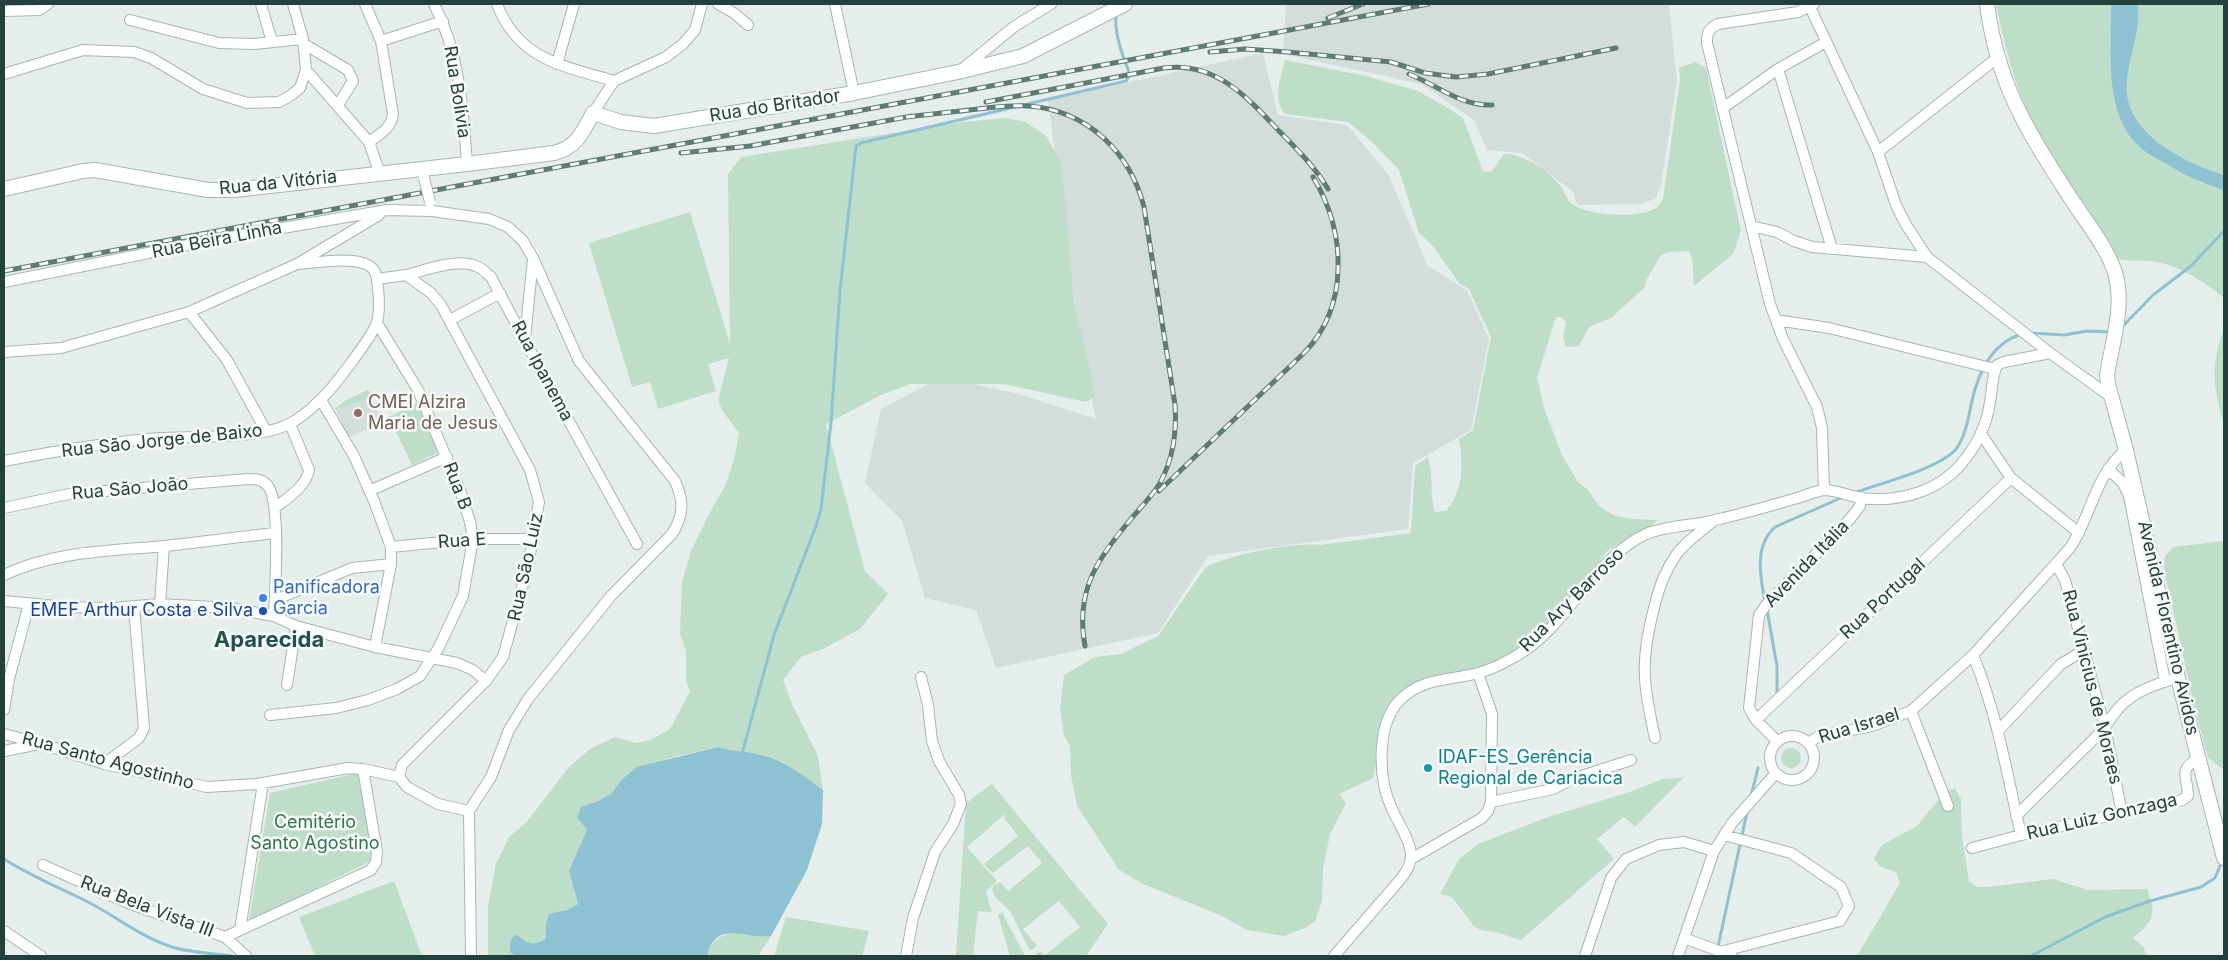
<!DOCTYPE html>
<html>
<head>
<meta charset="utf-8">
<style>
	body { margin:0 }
	#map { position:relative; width:2228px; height:960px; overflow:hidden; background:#e5eeeb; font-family:Inter,sans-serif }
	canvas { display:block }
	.frame { position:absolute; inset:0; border:5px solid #24403b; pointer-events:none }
</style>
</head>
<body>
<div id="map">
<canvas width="2228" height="960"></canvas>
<div class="frame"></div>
</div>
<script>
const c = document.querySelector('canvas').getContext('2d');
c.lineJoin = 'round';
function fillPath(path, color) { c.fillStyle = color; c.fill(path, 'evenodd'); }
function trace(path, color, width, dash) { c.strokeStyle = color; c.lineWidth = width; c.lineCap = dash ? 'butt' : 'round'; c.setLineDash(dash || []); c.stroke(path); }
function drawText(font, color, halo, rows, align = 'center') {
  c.font = font + ' Inter,sans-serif'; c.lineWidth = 5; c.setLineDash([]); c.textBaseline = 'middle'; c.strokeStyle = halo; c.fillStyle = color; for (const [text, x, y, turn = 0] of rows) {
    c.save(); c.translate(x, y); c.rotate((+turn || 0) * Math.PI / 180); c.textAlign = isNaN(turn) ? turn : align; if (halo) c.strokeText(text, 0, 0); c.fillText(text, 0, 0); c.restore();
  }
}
const built = new Path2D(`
	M 1286,4 L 1669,4 L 1677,81 L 1661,186 L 1655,199 L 1640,204 L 1577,205 L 1573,192 L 1522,153 L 1487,150 L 1474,120 L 1421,84 L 1283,54 Z
	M 1263,53 L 1278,115 L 1347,125 L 1388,174 L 1428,266 L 1467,290 L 1489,339 L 1471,430 L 1413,463 L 1408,529 L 1208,556 L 1158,633 L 996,668 L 976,610 L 925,598 L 902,521 L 865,483 L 881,409 L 941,377 L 1019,394 L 1096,419 L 1080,343 L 1048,100 Z
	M 368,390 L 384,423 L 348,437 L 335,408 L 347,400 Z`);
const green = new Path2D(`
	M 1996,4 L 2111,4 L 2112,70 L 2117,107 L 2201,183 L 2224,190 L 2224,298 C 2206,283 2180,266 2157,262 C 2142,259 2131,263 2115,258 C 2100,219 2071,190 2050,155 C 2021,108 2007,58 1996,4 Z
	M 2138,4 L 2224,4 L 2224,175 C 2183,162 2121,132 2127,80 C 2130,53 2141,31 2138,4 Z
	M 1285,60 L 1366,76 L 1418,91 L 1448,108 L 1463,118 L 1483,171 L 1491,172 L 1504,154 C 1524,154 1549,170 1561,187 C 1565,192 1566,199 1571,203 C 1586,216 1639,219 1656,208 C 1659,206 1661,202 1663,199 L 1680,79 L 1679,68 L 1695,62 L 1706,68 L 1741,231 L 1733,254 L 1694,286 L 1692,259 L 1689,251 L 1669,252 L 1661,255 L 1647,279 L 1645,287 L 1611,318 L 1589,327 L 1579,346 L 1566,347 L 1563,337 L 1566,323 L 1562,317 L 1556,317 L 1537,378 L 1545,411 L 1562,455 L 1578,482 L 1587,489 L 1600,507 L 1613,515 L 1631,519 L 1657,520 L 1644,534 L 1618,544 L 1606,552 L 1573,599 L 1558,612 L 1539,636 L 1499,663 L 1415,685 L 1401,692 L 1389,710 L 1373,778 L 1339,794 L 1346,803 L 1330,834 L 1323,869 L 1322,901 L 1315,921 L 1305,928 L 1284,936 L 1247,930 L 1222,916 L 1141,883 L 1119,870 L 1077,806 L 1071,775 L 1070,746 L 1064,736 L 1060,709 L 1064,675 L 1095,657 L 1121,654 L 1158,636 L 1205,568 C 1226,555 1295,542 1320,545 L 1411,533 L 1415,466 L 1428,457 C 1434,475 1429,494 1435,512 L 1446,511 C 1464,488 1463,467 1459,439 L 1473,430 L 1491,337 L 1469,289 L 1459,283 L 1433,246 L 1419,233 L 1399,170 L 1371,141 L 1348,122 L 1285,114 C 1272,98 1281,78 1285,60 Z
	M 1006,118 L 1026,122 L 1046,136 L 1062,164 L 1074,302 L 1088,359 L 1095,396 L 1086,402 L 1004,384 L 910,384 L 883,394 L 826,424 L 865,571 L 888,594 L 860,629 L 823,649 L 801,657 L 783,680 L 792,704 L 818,756 L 823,790 L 782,762 L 762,755 L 731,752 L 718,747 L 669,758 L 621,780 L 612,793 L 598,801 L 581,807 L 583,823 L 587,829 L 579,847 L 574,893 L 578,904 C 564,913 558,911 546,924 L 546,938 C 534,947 529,944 517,936 C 509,937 510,945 510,951 L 516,956 L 488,956 L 488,906 L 496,864 L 509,837 L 526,823 L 568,768 L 590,749 L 615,737 L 636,743 L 650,740 L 670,729 L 690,691 L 686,681 L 686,651 L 680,634 L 682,582 L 691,551 L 710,512 L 725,486 L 734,460 L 739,433 L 722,410 L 718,400 L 729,358 L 708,364 L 716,391 L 658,409 L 650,382 L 632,387 L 589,243 L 690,212 L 730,344 L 728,174 L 741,157 L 962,122 Z
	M 2224,328 L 2224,425 C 2213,387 2210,366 2224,328 Z
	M 368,390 L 381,416 L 371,397 L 336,410 L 335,408 L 347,400 Z
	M 419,402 L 443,450 L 412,465 L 389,417 Z
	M 2224,541 L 2224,770 L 2208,758 L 2196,713 L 2164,570 L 2165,556 L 2173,547 Z
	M1781 758a10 10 0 1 1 20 0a10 10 0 1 1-20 0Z
	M 362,772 L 379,857 L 249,921 L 270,793 Z
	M 1684,777 L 1635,827 L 1624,817 L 1597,839 L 1614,859 L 1521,940 L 1495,932 L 1480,930 L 1474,926 L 1452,897 L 1440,894 L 1459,859 L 1478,844 L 1548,817 L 1630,792 L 1662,779 Z
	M 992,784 L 1108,924 L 1086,956 L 1034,956 L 1041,951 L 1044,956 L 1080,927 L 1059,901 L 1023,929 L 1037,946 L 1030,951 L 1010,911 L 995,897 L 992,890 L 994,885 L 1000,882 L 1008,891 L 1042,863 L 1028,846 L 993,873 L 984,864 L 1018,836 L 1004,818 L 1005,814 L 967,847 L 997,881 L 986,892 L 992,912 L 978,911 L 973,955 L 1008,956 L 956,956 L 966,803 Z
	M 1955,788 L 1961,799 L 1962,836 L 1969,881 L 1977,887 L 1987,887 L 2053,879 L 2088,890 L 2147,889 C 2158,915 2153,921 2133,938 L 2143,947 L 2147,956 L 1857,956 L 1900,883 L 1896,872 L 1879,866 L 1874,858 L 1882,845 L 1917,826 L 1945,792 Z
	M 394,881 L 422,956 L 315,956 L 299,917 Z
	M 1002,912 L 1025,956 L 1010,956 L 998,915 Z
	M 786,917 L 869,931 L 862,956 L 774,956 Z
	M 740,932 L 764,937 L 771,936 L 758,956 L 707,956 C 711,938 723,934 740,932 Z`);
const water = new Path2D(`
	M 2111,4 L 2138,4 C 2141,31 2130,53 2127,80 C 2121,132 2183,162 2224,175 L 2224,190 C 2203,184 2184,175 2165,163 C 2158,159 2149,155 2142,149 C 2102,115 2112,50 2111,4 Z
	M 718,747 C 733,752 747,751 761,755 C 784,760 804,776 823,790 L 822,824 L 807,870 L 771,936 C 747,940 716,918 707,956 L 516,956 L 510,952 C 510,945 509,937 517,935 C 528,944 534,947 546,938 L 546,924 L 549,914 L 567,910 L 578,904 L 569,871 L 587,829 L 577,818 L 581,807 L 598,801 L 612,793 L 621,780 L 637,767 Z`);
const stream = new Path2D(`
	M 2121,328 L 2153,295 L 2191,266 L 2224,231
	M 2031,333 L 2064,335 L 2087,331 L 2111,332
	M 1854,493 C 1880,483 1939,469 1956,449 C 1965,437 1968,420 1971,405 C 1977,376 1990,343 2022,334
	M 1765,601 C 1760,576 1754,546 1775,527 L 1843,497
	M 1767,610 L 1777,666 L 1777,695
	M 742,754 L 774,635 L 816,526 L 821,509 L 831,423 L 840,291 L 856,146 L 861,143 L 1126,81 L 1130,75 C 1123,56 1114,35 1116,14
	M 1751,796 L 1758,768
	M 4,859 C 29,875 55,886 82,899 C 112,913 137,935 169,946 C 188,953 212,953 232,956
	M 1716,956 L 1747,812
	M 2031,956 L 2105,917 L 2150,901 L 2201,887 L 2215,878 L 2222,861`);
const minor = new Path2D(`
	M 261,4 L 272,42
	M 293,4 L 303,39 L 306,70 L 369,142 L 380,174
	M 365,4 L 381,41 L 393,114 C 391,129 381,133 369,142
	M 434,4 C 460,54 463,109 467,164
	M 497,4 C 518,60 564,66 614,81
	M 718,4 L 734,13 L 748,25
	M 835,4 L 854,93
	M 1814,4 L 1798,12 L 1718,24 C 1708,29 1707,33 1707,43 L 1770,304 L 1783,339 L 1817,407 L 1822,428 L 1824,490
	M 1810,7 L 1878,152 L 1896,205 L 1905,223 L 1927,257 L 2050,353 L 2111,397
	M 4,11 L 39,10 L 48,4
	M 130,20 L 219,43 L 254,44 L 303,39
	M 381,41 L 443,21
	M 304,44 L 348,70 L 353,81 L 338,105
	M 557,64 L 574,4
	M 1778,69 L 1832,249
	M 961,70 L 1015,26 L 1051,4
	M 4,74 L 83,50 L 134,52 L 151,58 L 203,89 L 247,103 L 279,102 L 290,96 L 300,88 L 306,70
	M 1723,108 L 1778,69 L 1826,42
	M 593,113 L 614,81 L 666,57 L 683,44 L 695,30 L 702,4
	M 1878,152 L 1997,58
	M 1751,226 L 1777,232 L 1794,241 L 1812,247 L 1927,257
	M 406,275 C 427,270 458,257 478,267 C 483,269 487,274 491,277 L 539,367 L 637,544
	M 377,279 L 406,275 L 431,293 L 441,305 L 530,470 L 539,502 L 528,566 L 503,657 L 486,681 L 402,765 L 399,777
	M 4,282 L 213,240 L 387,210 L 432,211 L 489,219 L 508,227 L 523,241 L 533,258 L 579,361 L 675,481 C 684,501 684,515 672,534 L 611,596 L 528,699 L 509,730 L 491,777 L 469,811
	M 189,312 L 227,360 L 266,431
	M 450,320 L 500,293
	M 1776,320 L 1829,328 L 1995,369
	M 525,338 L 533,259
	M 4,352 L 61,348 L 189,312 L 297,264 L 379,215
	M 321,400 L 354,456 L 374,501 L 391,547 L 391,564 L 375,647
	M 1981,434 L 2011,478 L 2079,533
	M 4,461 C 51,452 98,444 146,439 C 185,435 256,441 289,424 C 299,419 311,409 319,401 C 331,391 373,336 377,322 C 380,311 379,298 378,288 C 377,278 377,270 368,265 C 351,256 316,263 297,264
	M 2108,469 L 2123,483 L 2129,496 L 2165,681
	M 369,491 L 447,457
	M 4,508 L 69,494 L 248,479 C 255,479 263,479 268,486 C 281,503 275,592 274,616
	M 275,508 C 287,498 306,487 309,470 L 290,424
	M 391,547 L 473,539 L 534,539
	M 2056,564 L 2065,580 L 2105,728 L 2122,813
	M 4,575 C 54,551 111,551 165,546 C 202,542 239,537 275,533
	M 275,600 L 352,568 L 391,564
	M 4,601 L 66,607 L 113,608 L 160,604 L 231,608 L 274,616 L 296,626 L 375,647 L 457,663 L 473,670 L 486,681
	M 160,604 L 164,546
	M 1973,655 C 1997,713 2007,774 2021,835
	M 1478,673 L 1492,714 L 1491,802
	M 287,685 L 296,626
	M 4,710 L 9,679 L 29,604
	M 1911,711 L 1948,806
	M 270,715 L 336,708 L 368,700 L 397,689 L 420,676 L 438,649 L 463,596 L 473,539 L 470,522 L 461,493 L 418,390 L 377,323
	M 1756,720 L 2011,478
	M 1998,731 L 2061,664 L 2083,651
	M 4,734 L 43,744 L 104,764 L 207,787 L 257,784 L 348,768 L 363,769 L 399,777 L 407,787 L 438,804 L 469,811
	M1770 758a22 22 0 1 1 44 0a22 22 0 1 1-44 0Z
	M 1655,738 C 1643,685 1640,661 1654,608 C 1658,590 1665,571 1676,555 C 1685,542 1701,532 1713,521
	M 1777,741 L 1756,720 L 1749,708 L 1759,615 L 1766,605 L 1850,519 L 1860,506 L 1861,497
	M 1808,743 L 1819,736 L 1872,726 L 1911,711 L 1973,655 L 2070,548 C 2091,517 2095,474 2126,450
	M 4,751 L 39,744
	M 104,764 L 139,738 L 144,728 L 134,607
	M 469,811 L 471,956
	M 2016,816 L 2105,728 C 2120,699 2140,689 2170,680
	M 1972,848 L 2021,835 L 2182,800 L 2188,796 C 2188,777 2177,770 2198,759
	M 1411,859 L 1482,818 L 1488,811 L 1491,802 L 1553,789 L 1572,779 L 1631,760
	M 43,865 L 128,903 L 225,937 L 246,956
	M 240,930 L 263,783
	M 4,931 L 41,956
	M 225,937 L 371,870 L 376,862 L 377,852 L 363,769
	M 1684,938 L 1732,956
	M 1720,952 L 1840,921 L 1849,906 L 1841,887 L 1791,853 L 1724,835
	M 906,956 L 913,918 L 935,852 L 953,824 L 961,804 L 959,795 L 939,761 L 932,741 L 928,705 L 921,677
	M 1334,956 L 1399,881 C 1405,874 1411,866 1411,856 C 1411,841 1398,823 1392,809 C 1378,780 1376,726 1399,701 C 1422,677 1449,681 1478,673 C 1491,670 1504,663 1516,656 C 1566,629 1592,559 1646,534 C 1668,525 1692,526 1715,520 C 1742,514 1770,506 1797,498 C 1805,496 1815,491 1824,490 C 1836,490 1849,496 1861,498 C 1900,503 1942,491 1966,458 C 1979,441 1987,423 1990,402 C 1992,390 1992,377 1997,365 L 2004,362 L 2050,353
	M 1585,956 L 1611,878 L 1626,859 L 1659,845 L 1684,842 L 1714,851
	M 1678,956 L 1714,851 L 1732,823 L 1776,773`);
const tertiary = new Path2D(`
	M 1987,4 C 1997,82 2026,130 2068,194 C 2084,220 2108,247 2116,276 C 2124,308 2112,343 2107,375 L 2108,384 L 2126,450 L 2178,678 L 2224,858
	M 4,189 L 83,171 L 95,170 L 208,190 L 234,190 L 467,164 L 554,153 C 577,147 582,133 593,113 L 621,122 L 654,126 L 854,93 L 958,72 L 1023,56 L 1125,4`);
const rail = new Path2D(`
	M 1328,18 L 1363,4
	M 1210,52 L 1245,49 L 1288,52 L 1391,62 L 1425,73 L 1456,77 L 1488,74 L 1616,48
	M 1409,74 C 1437,85 1460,106 1492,105
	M 986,102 L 1164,68 C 1215,61 1247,97 1279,131 C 1297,149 1315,167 1328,189
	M 906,117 C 930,114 954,112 978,109 C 995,107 1012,105 1028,106 C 1087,110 1130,152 1144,207 L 1175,405 C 1177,432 1173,459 1160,483 C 1152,496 1141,507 1131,519 C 1097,559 1075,591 1085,646
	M 681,153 L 750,146 L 912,116
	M 4,271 L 1428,4
	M 1159,491 L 1304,353 C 1350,306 1346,231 1313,177`);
const minorBridge = new Path2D(`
	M 424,178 L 430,202`);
const markers = [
	[358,413,5,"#8d6e63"],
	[263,598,5,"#3f7fe0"],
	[263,611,5,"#1a4fb4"],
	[1428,768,5,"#0f9aa8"]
];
const streetNames = [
	["Rua Bolívia",457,92,81],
	["Rua do Britador",775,106,-9],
	["Rua da Vitória",278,183,-6],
	["Rua Beira Linha",217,240,-11],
	["Rua Ipanema",542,371,62],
	["Rua São Jorge de Baixo",162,441,-6],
	["Rua B",457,486,69],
	["Rua São João",130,489,-5],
	["Rua E",462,541,-4],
	["Avenida Itália",1807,564,-46],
	["Rua São Luiz",526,567,-78],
	["Rua Portugal",1883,599,-43],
	["Rua Ary Barroso",1572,600,-45],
	["Avenida Florentino Avidos",2168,628,77],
	["Rua Vinicius de Moraes",2092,687,76],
	["Rua Israel",1859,726,-17],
	["Rua Santo Agostinho",108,761,15],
	["Rua Luiz Gonzaga",2102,817,-13],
	["Rua Bela Vista III",147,907,21]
];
const educationNames = [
	["CMEI Alzira",368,403],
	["Maria de Jesus",368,424]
];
const shopNames = [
	["Panificadora",273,588],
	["Garcia",273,609]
];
const transitNames = [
	["EMEF Arthur Costa e Silva",253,611]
];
const cultureNames = [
	["IDAF-ES_Gerência",1438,758],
	["Regional de Cariacica",1438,779]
];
const parkNames = [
	["Cemitério",315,823],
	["Santo Agostino",315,844]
];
const districtNames = [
	["Aparecida",269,640]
];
fillPath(built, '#d3deda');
fillPath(green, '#bedeca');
fillPath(water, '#8ec1d2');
trace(stream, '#8ec1d2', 3);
trace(minor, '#a7b6b3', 12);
trace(tertiary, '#a7b6b3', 16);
trace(minor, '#fff', 10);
trace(tertiary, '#fff', 14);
trace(rail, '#5f7b76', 5);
trace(rail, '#f6faf8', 3, [9]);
trace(minorBridge, '#a7b6b3', 12, []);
trace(minorBridge, '#fff', 10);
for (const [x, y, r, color] of markers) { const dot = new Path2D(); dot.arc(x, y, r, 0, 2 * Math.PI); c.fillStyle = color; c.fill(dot); trace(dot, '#f6faf8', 2); }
drawText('18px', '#24403b', '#f6faf8', streetNames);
drawText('18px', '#785e54', '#f6faf8', educationNames, 'left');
drawText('18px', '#366cbe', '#f6faf8', shopNames, 'left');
drawText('18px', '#164399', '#f6faf8', transitNames, 'right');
drawText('18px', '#0d838f', '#f6faf8', cultureNames, 'left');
drawText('18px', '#2e7651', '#f6faf8', parkNames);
drawText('bold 22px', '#20524a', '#f6faf8', districtNames);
</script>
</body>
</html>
